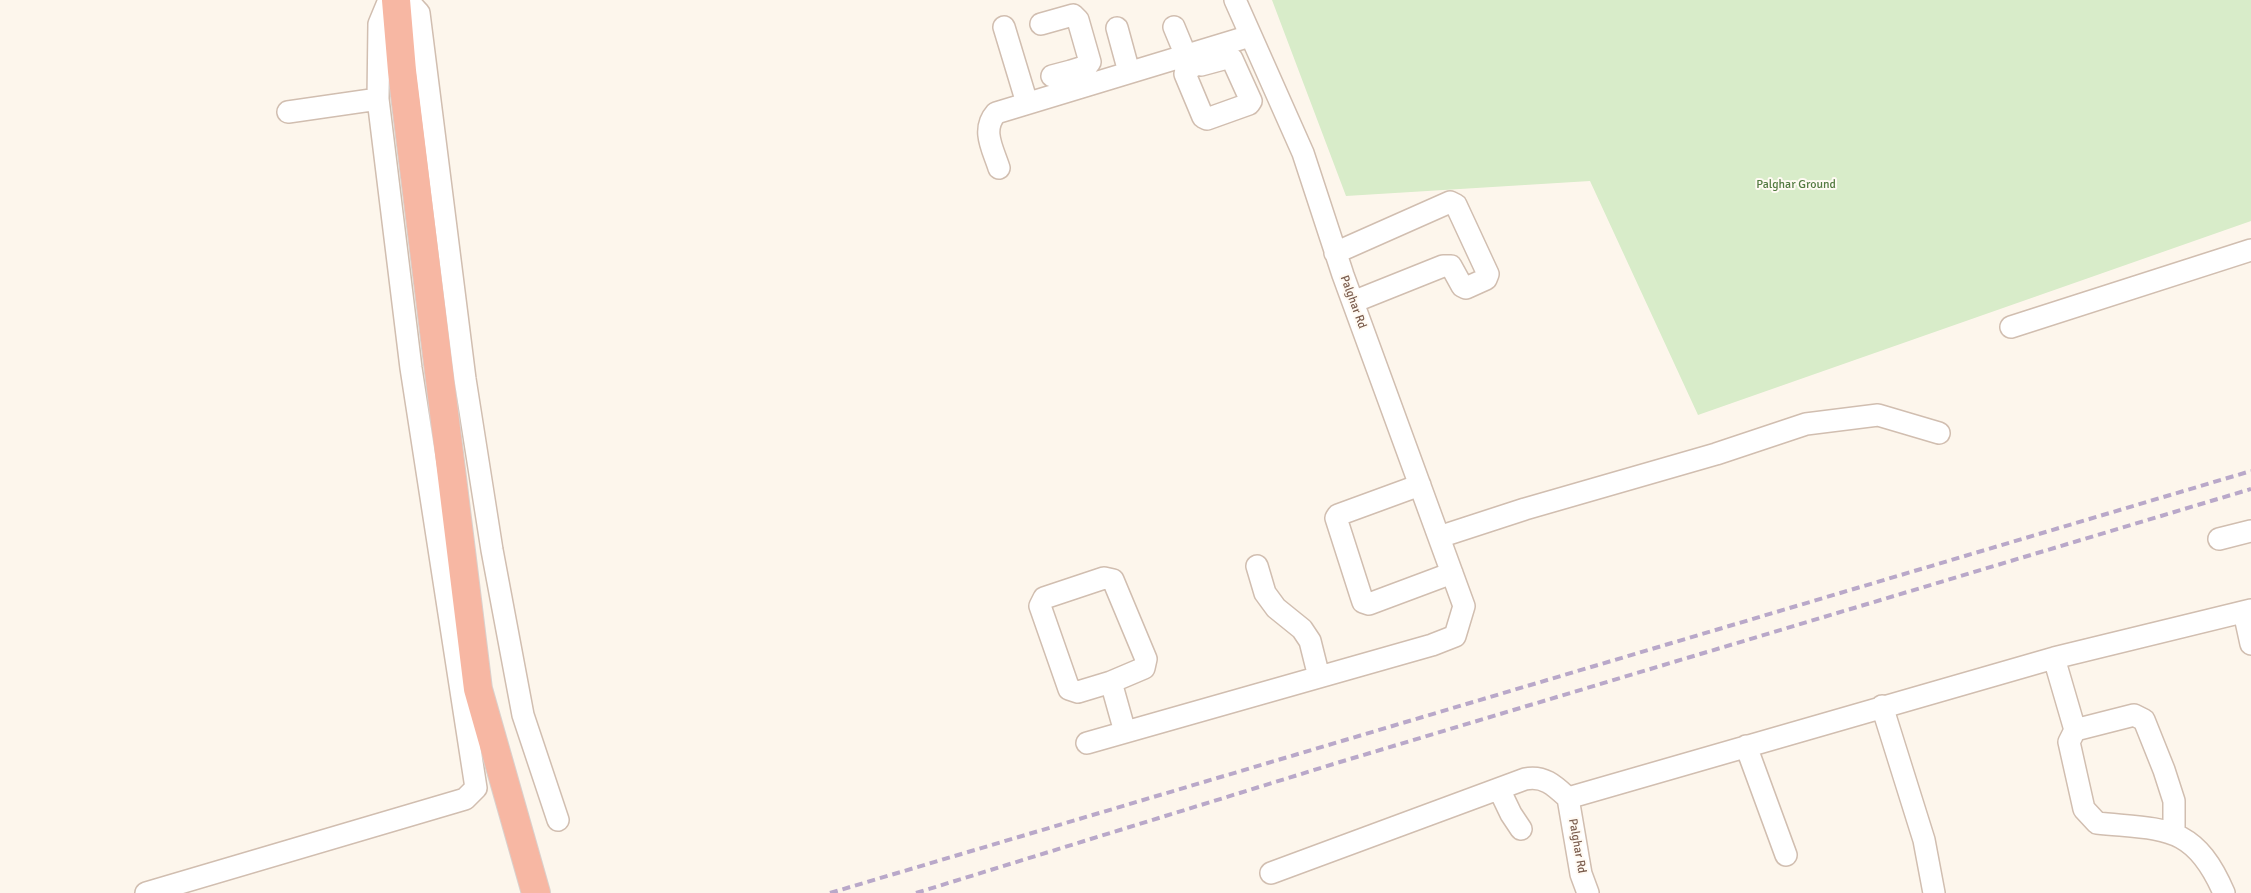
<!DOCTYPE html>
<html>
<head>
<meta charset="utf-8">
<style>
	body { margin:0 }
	canvas { display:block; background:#fdf6ec }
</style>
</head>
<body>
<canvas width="2251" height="893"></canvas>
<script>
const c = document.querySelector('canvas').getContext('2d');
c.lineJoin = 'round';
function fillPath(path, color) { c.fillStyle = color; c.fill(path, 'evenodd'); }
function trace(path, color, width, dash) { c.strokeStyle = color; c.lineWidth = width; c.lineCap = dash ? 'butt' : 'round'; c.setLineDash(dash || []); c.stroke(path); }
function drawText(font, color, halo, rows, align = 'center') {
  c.font = font + ' Signika,sans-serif'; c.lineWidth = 4; c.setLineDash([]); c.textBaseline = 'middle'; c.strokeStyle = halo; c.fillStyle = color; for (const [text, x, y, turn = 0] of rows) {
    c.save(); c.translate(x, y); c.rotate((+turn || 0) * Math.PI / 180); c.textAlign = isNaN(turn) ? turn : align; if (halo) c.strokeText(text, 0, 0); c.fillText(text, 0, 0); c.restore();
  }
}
const green = new Path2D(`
	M 1272,0 L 2251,0 L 2251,221 L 1698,415 L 1590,181 L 1346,196 Z`);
const minor = new Path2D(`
	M 407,0 L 419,13 L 465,379 L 492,550 L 523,715 L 558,820
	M 1041,24 L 1073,15 L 1078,20 L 1090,62 L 1087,66 L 1071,71 L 1076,88
	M 1004,27 L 1027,103
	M 1174,27 L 1191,68 L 1186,70 L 1185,74 L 1203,117 L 1207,119 L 1249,104 L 1251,101 L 1232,59 L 1227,58 L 1201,65
	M 1117,28 L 1129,72
	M 1052,76 L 1071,71
	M 288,112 L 378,99
	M 999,168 C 993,149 981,130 996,113 L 1250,36
	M 1335,253 L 1450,202 L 1456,205 L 1488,274 L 1486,279 L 1466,288 L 1462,286 L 1451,266 L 1443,266 L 1353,302
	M 2011,327 L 2251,250
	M 1420,485 L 1338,515 L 1336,518 L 1361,596 L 1363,602 L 1369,604 L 1452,573
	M 1439,537 L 1525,509 L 1716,454 L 1806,424 L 1878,415 L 1939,433
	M 2219,539 L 2251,531
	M 1257,566 L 1265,593 L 1276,608 L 1302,629 L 1310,641 L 1319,677
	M 2244,612 L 2251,644
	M 2054,658 L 2075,730
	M 1111,682 L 1144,668 L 1146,659 L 1113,580 L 1104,578 L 1044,598 L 1040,606 L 1069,689 L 1078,692 L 1111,682 L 1125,732
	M 1882,706 L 1924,840 L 1934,893
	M 1087,743 L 1432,645 L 1455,636 L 1464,606 L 1343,275 L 1303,153 L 1235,0
	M 1746,746 L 1786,855
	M 1499,789 L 1511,814 L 1521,829
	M 1568,798 L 2054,658 L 2251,610
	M 1568,798 L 1581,874 L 1588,893
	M 2174,833 L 2174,801 L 2164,770 L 2144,720 L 2134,715 L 2075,730 L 2069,742 L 2084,809 L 2097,823 C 2163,830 2194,823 2224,893
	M 1271,873 L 1525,779 C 1544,775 1555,786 1568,798
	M 146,893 L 465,799 L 476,788 L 411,368 L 378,99 L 379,24 L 389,0`);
const highway = new Path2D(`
	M 396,0 L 402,71 L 478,689 L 536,893`);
const rail = new Path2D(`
	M 830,893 L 2251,471
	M 916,893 L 1340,762 L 2251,489`);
const parkNames = [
	["Palghar Ground",1796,185]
];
const streetNames = [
	["Palghar Rd",1353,302,70],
	["Palghar Rd",1577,846,80]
];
fillPath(green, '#d8ecc9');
trace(minor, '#d1beb0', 24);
trace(highway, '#dad1cd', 30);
trace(minor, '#fff', 21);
trace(highway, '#f7b7a3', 28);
trace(rail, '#b9a8c9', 4, [8, 5]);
drawText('12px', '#537a41', '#fffaf3', parkNames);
drawText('12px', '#7a5c4d', '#fffaf3', streetNames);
</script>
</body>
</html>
